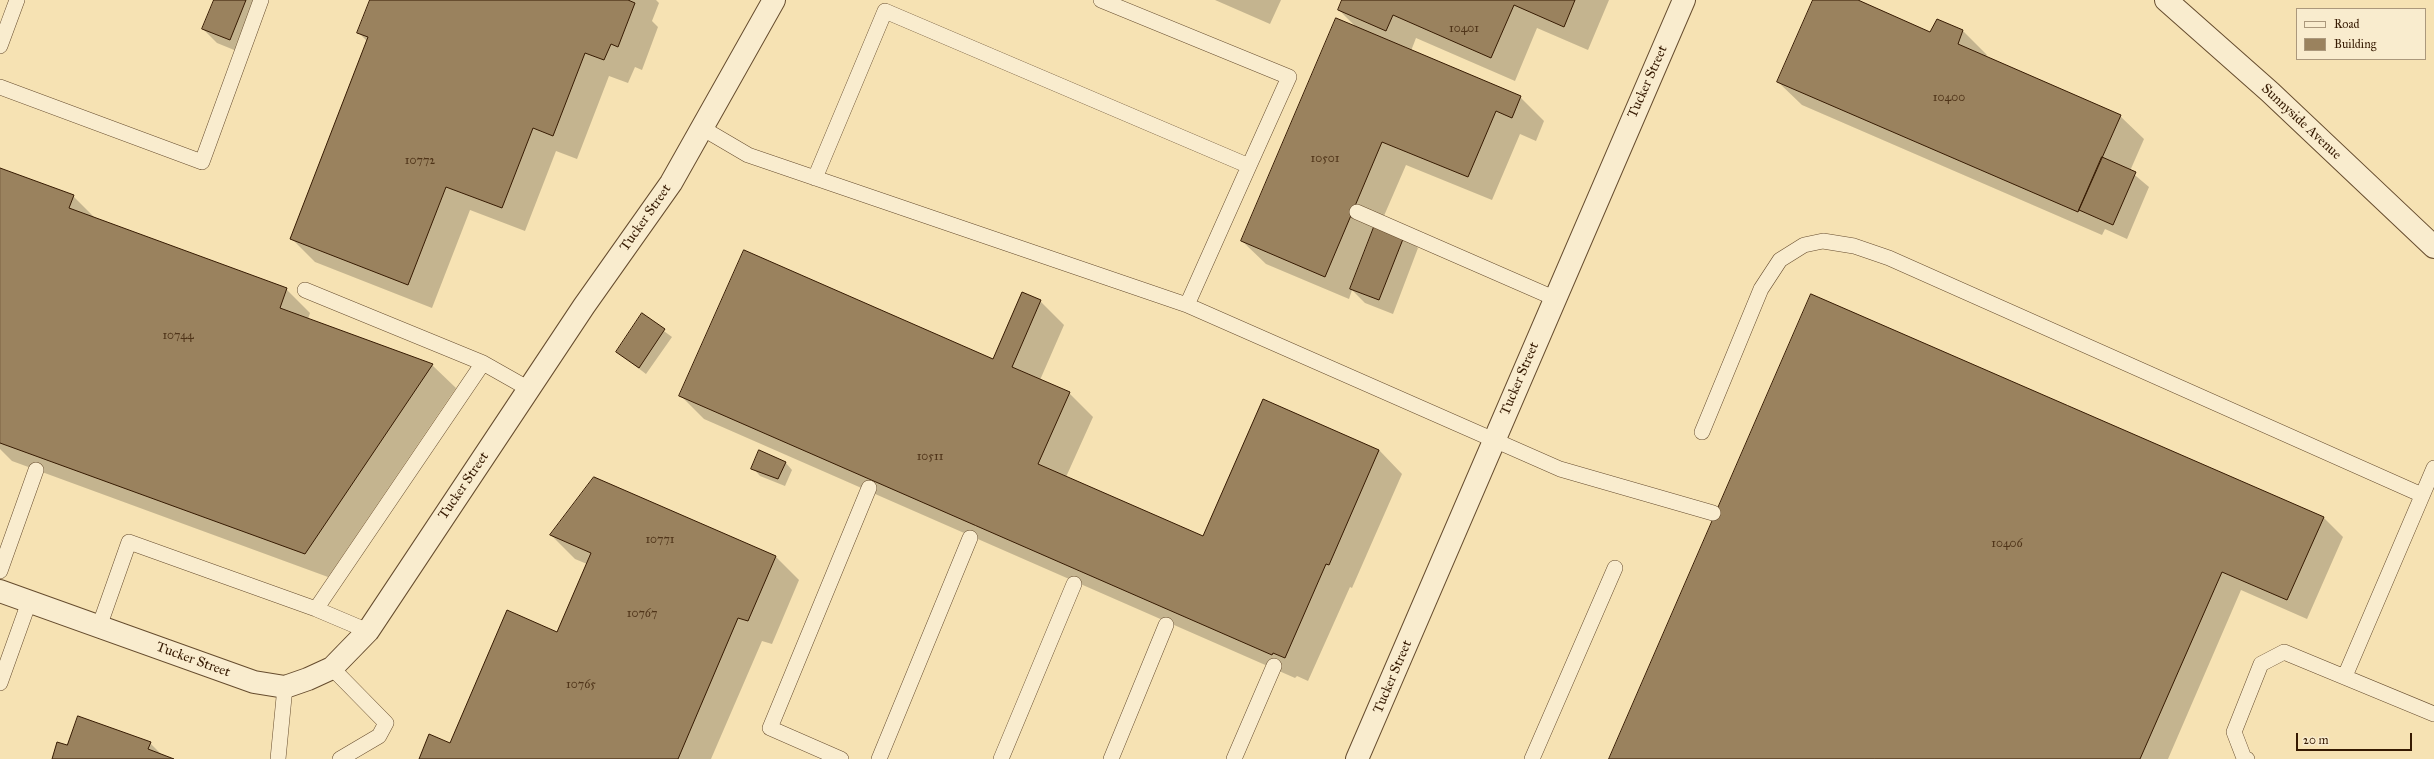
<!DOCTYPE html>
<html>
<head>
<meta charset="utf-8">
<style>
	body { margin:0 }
	#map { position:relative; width:2434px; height:759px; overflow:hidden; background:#f6e2b3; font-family:"IM FELL Great Primer",serif }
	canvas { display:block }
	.legend { position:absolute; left:2296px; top:8px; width:130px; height:52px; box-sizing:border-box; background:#f9ecce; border:1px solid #ab987c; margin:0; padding:5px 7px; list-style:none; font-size:12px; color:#361a02 }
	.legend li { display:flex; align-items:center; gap:8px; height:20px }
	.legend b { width:20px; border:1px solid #ab987c }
	.scale { position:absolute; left:2296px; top:733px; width:116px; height:18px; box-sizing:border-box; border:2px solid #361a02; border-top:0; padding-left:5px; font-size:12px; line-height:14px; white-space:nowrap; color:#361a02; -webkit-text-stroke:3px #f9ecce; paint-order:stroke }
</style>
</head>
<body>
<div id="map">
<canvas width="2434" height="759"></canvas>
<ul class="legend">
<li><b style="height:5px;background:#f9ecce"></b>Road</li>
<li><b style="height:11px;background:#9a825e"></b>Building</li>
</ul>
<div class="scale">20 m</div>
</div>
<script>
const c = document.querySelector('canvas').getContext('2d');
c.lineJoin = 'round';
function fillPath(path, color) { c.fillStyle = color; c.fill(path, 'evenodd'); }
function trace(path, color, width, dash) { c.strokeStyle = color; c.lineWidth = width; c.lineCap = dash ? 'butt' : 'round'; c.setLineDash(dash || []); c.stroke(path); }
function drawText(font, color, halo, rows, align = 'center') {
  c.font = font + ' "IM FELL Great Primer",serif'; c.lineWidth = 4; c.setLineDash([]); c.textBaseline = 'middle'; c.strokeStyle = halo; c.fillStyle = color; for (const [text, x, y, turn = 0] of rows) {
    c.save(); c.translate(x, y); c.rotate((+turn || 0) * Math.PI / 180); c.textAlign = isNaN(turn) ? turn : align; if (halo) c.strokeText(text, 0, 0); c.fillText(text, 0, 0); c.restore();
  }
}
const shadow = new Path2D(`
	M 215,0 L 265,0 L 244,54 L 217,43 L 203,29 Z
	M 371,0 L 656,0 L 659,3 L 652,21 L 658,27 L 642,70 L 635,67 L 628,83 L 609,76 L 577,159 L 556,151 L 525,231 L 470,210 L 432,308 L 315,262 L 291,238 L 368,42 L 359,33 Z
	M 1215,0 L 1281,0 L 1270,24 Z
	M 1343,0 L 1609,0 L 1588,50 L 1537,28 L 1515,81 L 1416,38 L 1411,51 L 1520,97 L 1544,121 L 1536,141 L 1520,134 L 1492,200 L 1406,165 L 1380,225 L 1404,234 L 1418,248 L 1393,314 L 1365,303 L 1352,290 L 1349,299 L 1266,264 L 1242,241 L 1358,29 L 1339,10 Z
	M 1814,0 L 1855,0 L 1931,33 L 1937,20 L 1963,31 L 1987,55 L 1985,57 L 2120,116 L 2144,139 L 2130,171 L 2149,187 L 2127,239 L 2105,229 L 2102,235 L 1802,105 L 1778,82 Z
	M 0,169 L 73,196 L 96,219 L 286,289 L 310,313 L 308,319 L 432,365 L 456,388 L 328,577 L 12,461 L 0,449 Z
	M 1040,301 L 1064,325 L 1040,380 L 1069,393 L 1093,417 L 1066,477 L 1204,537 L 1379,450 L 1402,474 L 1352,588 L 1350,587 L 1308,681 L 1297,676 L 1295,678 L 704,419 L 681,396 L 993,360 Z
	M 642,315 L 672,337 L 646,374 L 617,352 Z
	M 785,462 L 792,470 L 785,486 L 760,476 L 753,468 Z
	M 2323,517 L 2343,537 L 2307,619 L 2241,590 L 2168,759 L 1610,759 Z
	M 551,535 L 776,557 L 799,580 L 772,644 L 762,641 L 711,759 L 420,759 L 450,744 L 557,634 L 587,564 L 575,559 Z
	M 150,743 L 163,756 L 171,759 L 53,759 L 68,746 Z`);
const building = new Path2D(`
	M 214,0 L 246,0 L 230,40 L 202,29 Z
	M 370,0 L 628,0 L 635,3 L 618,47 L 611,44 L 604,60 L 585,53 L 553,136 L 533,128 L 502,208 L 446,187 L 408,285 L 290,239 L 368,37 L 357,33 Z
	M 1342,0 L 1575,0 L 1564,27 L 1514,5 L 1491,58 L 1393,15 L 1386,31 L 1338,10 Z
	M 1813,0 L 1858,0 L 1930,32 L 1937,19 L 1963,30 L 1958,44 L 2121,115 L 2078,212 L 1777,82 Z
	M 1336,18 L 1521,96 L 1512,118 L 1496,111 L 1468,177 L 1382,142 L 1325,277 L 1241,241 Z
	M 2102,157 L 2136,172 L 2113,225 L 2079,210 Z
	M 0,168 L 74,195 L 69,208 L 287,288 L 280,308 L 433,364 L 305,554 L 0,443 Z
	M 1376,222 L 1405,234 L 1379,300 L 1350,289 Z
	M 744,250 L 993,359 L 1022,292 L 1041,300 L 1012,367 L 1070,392 L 1038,464 L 1203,536 L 1263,399 L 1379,450 L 1329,565 L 1326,564 L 1285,658 L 1273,653 L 1272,655 L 679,396 Z
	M 1811,294 L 2324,517 L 2287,600 L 2222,572 L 2140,759 L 1609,759 Z
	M 642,313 L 665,329 L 639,368 L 616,352 Z
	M 759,450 L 786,462 L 778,479 L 751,469 Z
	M 594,477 L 776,556 L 748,621 L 738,618 L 678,759 L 419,759 L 429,734 L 450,743 L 507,610 L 557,632 L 591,553 L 550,535 Z
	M 78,716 L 151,742 L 148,749 L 174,759 L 52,759 L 57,742 L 67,745 Z`);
const service = new Path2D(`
	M 1101,0 L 1289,77 L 1249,166
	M 0,46 L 17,0
	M 0,87 L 202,162 L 261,0
	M 702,128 L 748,155 L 1187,305 L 1249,166 L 885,11 L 815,178
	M 1357,212 L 1554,298
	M 305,290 L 483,363 L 529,389
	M 1187,305 L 1560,469 L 1713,513
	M 1702,432 L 1761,289 L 1780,260 L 1804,245 L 1823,241 L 1854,246 L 1889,258 L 2422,495
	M 0,571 L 36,470
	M 316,609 L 483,363
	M 99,627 L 129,542 L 316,609 L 368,631
	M 332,668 L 386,723 L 379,736 L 340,759
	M 2345,676 L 2434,468
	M 0,683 L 29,602
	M 278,759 L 285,687
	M 841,759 L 770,728 L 869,488
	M 879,759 L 970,538
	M 1001,759 L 1074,584
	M 1111,759 L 1166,625
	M 1234,759 L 1274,666
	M 1532,759 L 1615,568
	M 2247,759 L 2244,758 L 2234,732 L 2261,664 L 2284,652 L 2434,714`);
const minor = new Path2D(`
	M 0,591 L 254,682 L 285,687 L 308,679 L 332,668 L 368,631 L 584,306 L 671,183 L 774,0
	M 1357,759 L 1684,0`);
const tertiary = new Path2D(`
	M 2166,0 L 2270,92 L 2434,247`);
const numberNames = [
	["10401",1464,29],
	["10400",1949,98],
	["10501",1325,159],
	["10772",420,161],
	["10744",178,336],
	["10511",930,457],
	["10771",660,540],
	["10406",2007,544],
	["10767",642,614],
	["10765",581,685]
];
const streetNames = [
	["Tucker Street",1648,82,-66],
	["Sunnyside Avenue",2301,122,43],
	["Tucker Street",646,218,-55],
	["Tucker Street",1520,379,-67],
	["Tucker Street",464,486,-56],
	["Tucker Street",193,660,20],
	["Tucker Street",1393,677,-67]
];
fillPath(shadow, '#0003');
fillPath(building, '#9a825e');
trace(building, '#361a02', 1);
trace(service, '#664c2e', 16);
trace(minor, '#664c2e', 24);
trace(tertiary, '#664c2e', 24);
trace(service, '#f9ecce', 15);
trace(minor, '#f9ecce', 22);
trace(tertiary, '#f9ecce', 22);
drawText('12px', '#4f3419', null, numberNames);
drawText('14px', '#361a02', '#f9ecce', streetNames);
</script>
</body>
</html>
